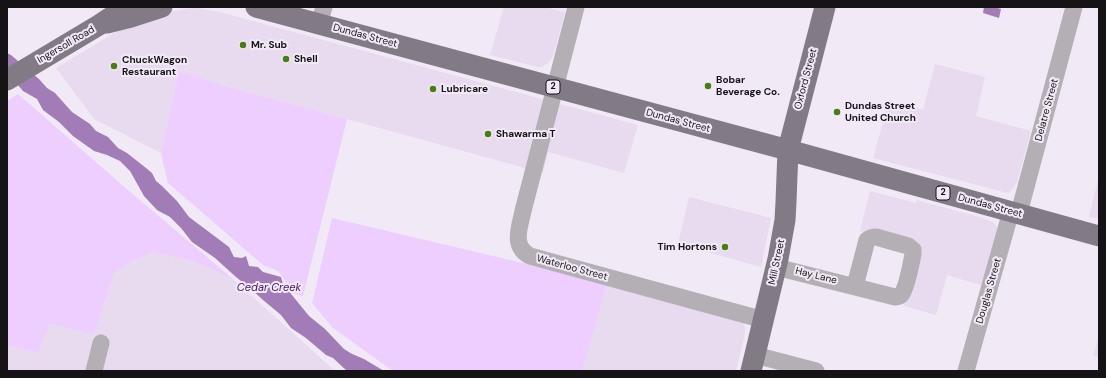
<!DOCTYPE html>
<html>
<head>
<meta charset="utf-8">
<style>
	body { margin:0 }
	#map { position:relative; width:1106px; height:378px; overflow:hidden; background:#f2e9f7; font-family:"DM Sans",sans-serif }
	canvas { display:block }
	.frame { position:absolute; inset:0; border:8px solid #161317; pointer-events:none }
</style>
</head>
<body>
<div id="map">
<canvas width="1106" height="378"></canvas>
<div class="frame"></div>
</div>
<script>
const c = document.querySelector('canvas').getContext('2d');
c.lineJoin = 'round';
function fillPath(path, color) { c.fillStyle = color; c.fill(path, 'evenodd'); }
function trace(path, color, width, dash) { c.strokeStyle = color; c.lineWidth = width; c.lineCap = dash ? 'butt' : 'round'; c.setLineDash(dash || []); c.stroke(path); }
function drawText(font, color, halo, rows, align = 'center') {
  c.font = font + ' "DM Sans",sans-serif'; c.lineWidth = 4; c.setLineDash([]); c.textBaseline = 'middle'; c.strokeStyle = halo; c.fillStyle = color; for (const [text, x, y, turn = 0] of rows) {
    c.save(); c.translate(x, y); c.rotate((+turn || 0) * Math.PI / 180); c.textAlign = isNaN(turn) ? turn : align; if (halo) c.strokeText(text, 0, 0); c.fillText(text, 0, 0); c.restore();
  }
}
const built = new Path2D(`
	M 504,7 L 544,7 L 565,12 L 554,53 L 552,58 L 548,63 L 542,67 L 538,67 L 490,55 Z
	M 196,8 L 216,11 L 638,125 L 624,173 L 548,152 L 543,173 L 347,119 L 225,86 L 179,71 L 161,153 L 94,119 L 56,68 L 109,36 L 130,24 L 161,13 L 185,9 Z
	M 935,64 L 985,77 L 976,116 L 1031,131 L 1017,182 L 1012,190 L 1008,193 L 873,158 L 889,101 L 923,110 Z
	M 1099,176 L 1099,219 L 1089,217 Z
	M 870,191 L 916,203 L 917,200 L 983,218 L 993,222 L 997,227 L 997,230 L 984,286 L 947,275 L 936,315 L 904,306 L 921,247 L 860,231 Z
	M 689,197 L 771,218 L 761,267 L 678,244 Z
	M 153,252 L 192,261 L 233,279 L 335,371 L 7,371 L 7,346 L 38,353 L 50,322 L 94,335 L 114,273 L 133,261 Z
	M 607,285 L 745,323 L 743,324 L 745,327 L 745,334 L 736,371 L 582,371 Z
	M 1099,335 L 1099,357 L 1093,356 Z`);
const green = new Path2D(`
	M 179,71 L 225,86 L 347,119 L 303,296 L 295,294 L 287,287 L 285,280 L 278,271 L 263,265 L 168,183 L 161,153 Z
	M 18,94 L 121,184 L 233,279 L 192,261 L 153,252 L 133,261 L 114,273 L 94,335 L 50,323 L 38,353 L 7,346 L 7,101 Z
	M 332,218 L 523,263 L 607,285 L 582,371 L 394,371 L 390,369 L 333,328 L 312,303 Z`);
const water = new Path2D(`
	M 984,7 L 994,7 L 1001,9 L 999,18 L 983,13 Z
	M 7,53 L 11,55 L 39,79 L 47,88 L 55,93 L 72,112 L 90,124 L 96,131 L 108,137 L 118,148 L 127,153 L 146,168 L 152,173 L 156,181 L 162,186 L 177,201 L 189,217 L 229,247 L 234,257 L 242,258 L 246,256 L 249,266 L 258,267 L 263,272 L 281,277 L 283,284 L 309,316 L 325,329 L 344,349 L 352,354 L 364,359 L 384,371 L 347,371 L 333,358 L 326,355 L 306,338 L 291,328 L 281,315 L 263,300 L 251,289 L 236,277 L 215,258 L 192,242 L 181,228 L 170,217 L 157,210 L 144,196 L 130,171 L 120,161 L 107,155 L 94,151 L 73,136 L 59,122 L 43,110 L 37,99 L 23,91 L 7,72 Z`);
const minor = new Path2D(`
	M 576,7 L 523,211 C 520,227 511,246 530,256 L 764,320
	M 319,24 L 324,7
	M 1019,213 L 1074,7
	M 776,267 L 895,297 C 898,297 899,297 901,295 C 907,288 911,264 913,254 L 913,250 L 908,246 L 876,237 C 872,237 870,238 867,240 L 855,286
	M 755,355 L 816,371
	M 94,371 L 101,343
	M 966,371 L 1011,211`);
const major = new Path2D(`
	M 256,7 L 788,150 L 1099,236
	M 107,23 L 131,17 L 162,7
	M 7,80 L 99,25 L 114,15 L 123,7
	M 751,371 L 778,259 L 785,220 L 786,202 L 788,150 L 825,7`);
const markers = [
	[243,45,4,"#477d11"],
	[286,59,4,"#477d11"],
	[114,66,4,"#477d11"],
	[708,86,4,"#477d11"],
	[433,89,4,"#477d11"],
	[837,112,4,"#477d11"],
	[488,134,4,"#477d11"],
	[725,247,4,"#477d11"]
];
const shields = [
	[553,87,14],
	[943,193,14]
];
const shieldNames = [
	["2",553,87],
	["2",943,193]
];
const streetNames = [
	["Dundas Street",365,36,15],
	["Ingersoll Road",66,45,-30],
	["Oxford Street",806,79,-75],
	["Delatre Street",1047,110,-75],
	["Dundas Street",678,121,15],
	["Dundas Street",990,206,15],
	["Mill Street",777,262,-78],
	["Waterloo Street",572,268,15],
	["Hay Lane",816,276,14],
	["Douglas Street",989,291,-74]
];
const poiNames = [
	["Mr. Sub",251,45],
	["Shell",294,59],
	["ChuckWagon",122,60],
	["Restaurant",122,72],
	["Bobar",716,80],
	["Beverage Co.",716,92],
	["Lubricare",441,89],
	["Dundas Street",845,106],
	["United Church",845,118],
	["Shawarma T",496,134],
	["Tim Hortons",717,247,"right"]
];
const waterNames = [
	["Cedar Creek",269,288]
];
fillPath(built, '#e8daef');
fillPath(green, '#edcefe');
fillPath(water, '#a27cb6');
trace(minor, '#b3afb5', 17);
trace(major, '#827b86', 21);
for (const [x, y, r, color] of markers) { const dot = new Path2D(); dot.arc(x, y, r, 0, 2 * Math.PI); c.fillStyle = color; c.fill(dot); trace(dot, '#f2e9f7', 1.5); }
for (const [x, y, w] of shields) { const box = new Path2D(); box.roundRect(x - w / 2, y - 7, w, 14, 3); c.fillStyle = '#f2e9f7'; c.fill(box); trace(box, '#161317', 1); }
drawText('bold 9px', '#161317', null, shieldNames);
drawText('10px', '#161317', '#f2e9f7', streetNames);
drawText('bold 10px', '#161317', '#f2e9f7', poiNames, 'left');
drawText('italic 11px', '#48165d', '#f2e9f7', waterNames);
</script>
</body>
</html>
